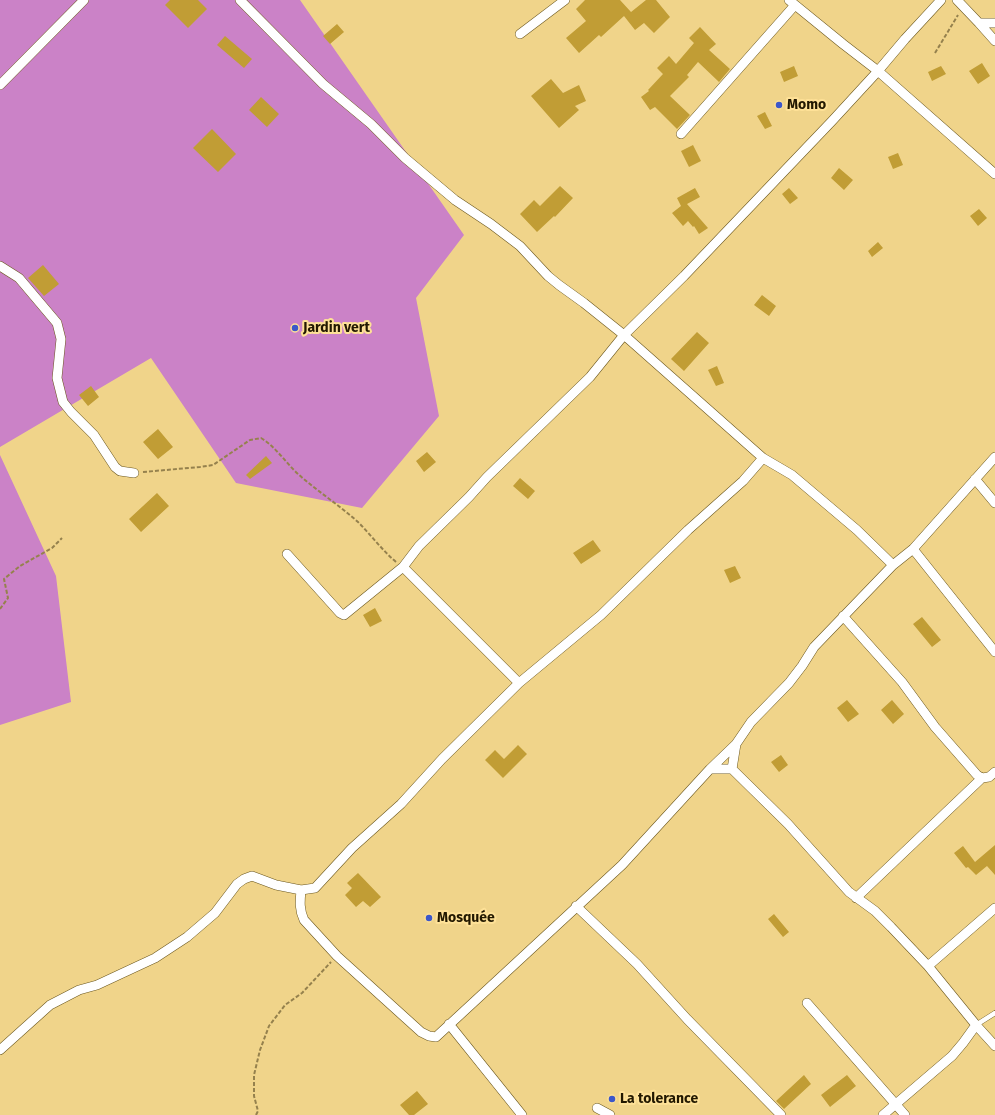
<!DOCTYPE html>
<html>
<head>
<meta charset="utf-8">
<style>
	body { margin:0 }
	canvas { display:block; background:#f0d48a }
</style>
</head>
<body>
<canvas width="995" height="1115"></canvas>
<script>
const c = document.querySelector('canvas').getContext('2d');
c.lineJoin = 'round';
function fillPath(path, color) { c.fillStyle = color; c.fill(path, 'evenodd'); }
function trace(path, color, width, dash) { c.strokeStyle = color; c.lineWidth = width; c.lineCap = dash ? 'butt' : 'round'; c.setLineDash(dash || []); c.stroke(path); }
function drawText(font, color, halo, rows, align = 'center') {
  c.font = font + ' "Fira Sans",sans-serif'; c.lineWidth = 4; c.setLineDash([]); c.textBaseline = 'middle'; c.strokeStyle = halo; c.fillStyle = color; for (const [text, x, y, turn = 0] of rows) {
    c.save(); c.translate(x, y); c.rotate((+turn || 0) * Math.PI / 180); c.textAlign = isNaN(turn) ? turn : align; if (halo) c.strokeText(text, 0, 0); c.fillText(text, 0, 0); c.restore();
  }
}
const forest = new Path2D(`
	M 0,0 L 300,0 L 464,235 L 416,298 L 439,416 L 362,508 L 236,483 L 151,358 L 0,447 Z
	M 0,455 L 56,576 L 71,702 L 0,725 Z`);
const building = new Path2D(`
	M 170,0 L 198,0 L 207,9 L 188,28 L 165,5 Z
	M 585,0 L 620,0 L 631,12 L 646,0 L 656,0 L 670,17 L 654,33 L 644,23 L 635,30 L 624,16 L 601,37 L 599,35 L 579,53 L 566,38 L 586,21 L 576,9 Z
	M 337,24 L 344,32 L 330,44 L 323,36 Z
	M 700,27 L 716,44 L 709,50 L 730,69 L 719,82 L 698,62 L 687,75 L 689,77 L 670,96 L 690,115 L 677,129 L 655,107 L 650,110 L 641,97 L 649,91 L 648,90 L 663,74 L 657,68 L 669,56 L 676,64 L 694,43 L 689,38 Z
	M 225,36 L 252,59 L 244,68 L 217,45 Z
	M 982,63 L 990,76 L 978,84 L 969,71 Z
	M 794,66 L 798,76 L 784,82 L 780,72 Z
	M 941,66 L 946,74 L 932,81 L 928,72 Z
	M 551,79 L 563,93 L 579,85 L 586,101 L 575,106 L 579,110 L 559,128 L 531,96 Z
	M 261,97 L 279,114 L 267,127 L 249,110 Z
	M 765,112 L 772,126 L 765,129 L 757,116 Z
	M 212,129 L 236,154 L 218,172 L 193,148 Z
	M 693,145 L 701,161 L 689,167 L 681,151 Z
	M 898,153 L 903,165 L 893,169 L 888,157 Z
	M 839,168 L 853,180 L 844,190 L 831,178 Z
	M 560,186 L 573,198 L 555,217 L 554,216 L 537,232 L 520,214 L 534,200 L 540,206 Z
	M 695,188 L 700,197 L 687,204 L 708,228 L 699,234 L 694,226 L 693,227 L 688,221 L 683,226 L 672,213 L 681,206 L 677,198 Z
	M 789,188 L 798,198 L 790,204 L 782,194 Z
	M 979,209 L 987,218 L 978,226 L 970,216 Z
	M 878,242 L 883,248 L 872,257 L 868,251 Z
	M 43,265 L 59,284 L 44,296 L 28,278 Z
	M 762,295 L 776,306 L 769,316 L 754,305 Z
	M 697,332 L 709,343 L 684,371 L 671,359 Z
	M 717,366 L 724,383 L 716,386 L 708,370 Z
	M 91,386 L 99,397 L 88,406 L 79,395 Z
	M 158,429 L 173,447 L 158,459 L 143,442 Z
	M 427,452 L 436,462 L 424,472 L 416,461 Z
	M 266,456 L 272,463 L 250,479 L 246,475 Z
	M 520,478 L 535,491 L 528,499 L 513,486 Z
	M 157,493 L 169,506 L 141,532 L 129,519 Z
	M 593,540 L 601,551 L 581,564 L 573,553 Z
	M 735,566 L 741,578 L 730,583 L 724,570 Z
	M 375,608 L 382,621 L 370,627 L 363,615 Z
	M 922,617 L 941,640 L 932,647 L 913,624 Z
	M 847,700 L 859,714 L 848,722 L 837,708 Z
	M 892,700 L 904,714 L 893,724 L 881,710 Z
	M 518,745 L 527,754 L 503,778 L 485,760 L 495,750 L 504,759 Z
	M 781,755 L 788,765 L 779,772 L 771,762 Z
	M 995,845 L 995,875 L 987,866 L 976,875 L 968,867 L 966,868 L 954,853 L 963,846 L 975,862 Z
	M 358,873 L 381,897 L 370,907 L 363,901 L 356,907 L 345,895 L 352,888 L 347,883 Z
	M 774,914 L 789,932 L 783,937 L 768,919 Z
	M 804,1075 L 811,1084 L 784,1109 L 776,1101 Z
	M 847,1075 L 856,1086 L 830,1107 L 821,1095 Z
	M 417,1091 L 428,1104 L 414,1115 L 409,1115 L 400,1105 Z`);
const path = new Path2D(`
	M 935,53 L 958,15
	M 143,472 L 200,467 L 213,465 L 250,440 L 261,438 C 276,447 285,462 298,474 C 317,491 339,505 358,522 C 371,535 382,550 396,562
	M 0,609 L 8,598 L 4,579 L 20,566 L 52,548 L 62,538
	M 256,1115 L 258,1111 L 254,1096 L 254,1075 L 260,1050 L 269,1026 L 285,1005 L 302,993 L 331,962`);
const service = new Path2D(`
	M 976,1025 L 995,1013`);
const minor = new Path2D(`
	M 240,0 L 323,84 L 371,124 L 405,158 L 455,200 L 491,224 L 520,246 L 548,276 L 559,285 L 584,303 L 624,335 L 763,458 L 792,475 L 857,530 L 893,565
	M 789,0 L 843,44 L 878,71 L 995,174
	M 957,0 L 979,23 L 995,23
	M 979,23 L 995,41
	M 520,34 L 565,0
	M 0,85 L 84,0
	M 681,134 L 795,5
	M 0,266 L 19,278 L 57,323 L 61,339 L 57,378 L 63,402 L 71,412 L 94,435 L 115,467 L 120,471 L 134,473
	M 975,479 L 995,503
	M 913,549 L 995,652
	M 287,554 L 340,613 L 344,615 L 403,567 L 419,546 L 469,497 L 487,477 L 590,377 L 624,335 L 684,276 L 832,121 L 878,71 L 905,39 L 941,0
	M 403,567 L 519,683
	M 843,616 L 902,682 L 935,727 L 977,775 L 982,778 L 989,777 L 995,772
	M 710,769 L 732,769 L 788,824 L 849,892 L 875,911 L 891,927 L 928,966
	M 732,769 L 736,744
	M 301,890 C 300,901 299,909 304,920 L 337,956 L 421,1032 L 429,1036 L 436,1037 L 622,865 L 710,769 L 736,744 L 751,722 L 789,683 L 802,666 L 814,647 L 893,565 L 913,549 L 995,457
	M 856,898 L 982,778
	M 576,906 L 637,964 L 687,1019 L 781,1115
	M 995,908 L 928,966 L 976,1025 L 995,1046
	M 807,1003 L 905,1115
	M 449,1024 L 522,1115
	M 0,1050 L 50,1005 L 79,990 L 97,985 L 155,958 L 187,937 L 215,913 L 237,884 L 244,879 L 252,876 L 276,885 L 301,890 L 315,888 L 352,848 L 401,804 L 442,759 L 519,683 L 601,615 L 688,530 L 743,481 L 763,458
	M 597,1108 L 610,1115
	M 883,1115 L 952,1056 L 963,1043 L 976,1025`);
const markers = [
	[779,105,4,"#3c57c9"],
	[295,328,4,"#3c57c9"],
	[429,918,4,"#3c57c9"],
	[612,1099,4,"#3c57c9"]
];
const poiNames = [
	["Momo",787,105],
	["Jardin vert",303,328],
	["Mosquée",437,918],
	["La tolerance",620,1099]
];
fillPath(forest, '#cb82c7');
fillPath(building, '#c19d35');
trace(service, '#6b571e', 5.5);
trace(minor, '#6b571e', 10);
trace(path, '#95814d', 2, [4, 2]);
trace(service, '#fff', 4.5);
trace(minor, '#fff', 9);
for (const [x, y, r, color] of markers) { const dot = new Path2D(); dot.arc(x, y, r, 0, 2 * Math.PI); c.fillStyle = color; c.fill(dot); trace(dot, '#fee197', 1.5); }
drawText('bold 14px', '#221800', '#fee197', poiNames, 'left');
</script>
</body>
</html>
